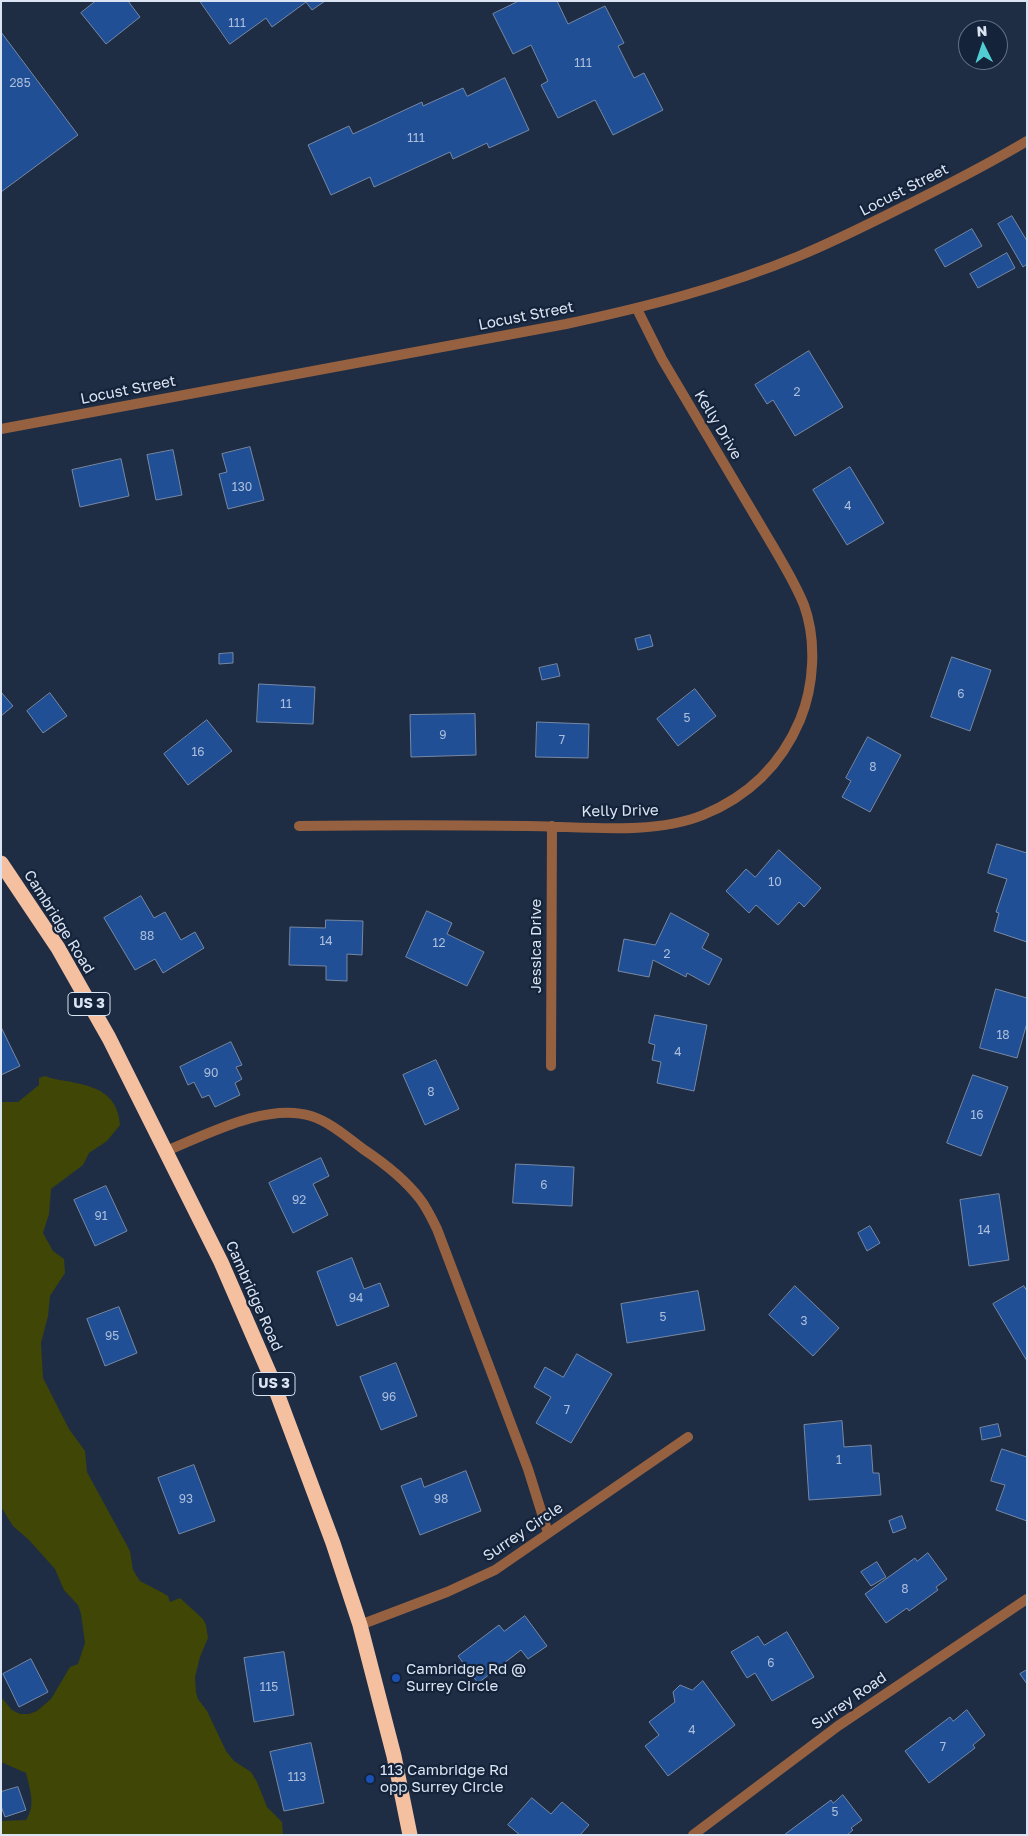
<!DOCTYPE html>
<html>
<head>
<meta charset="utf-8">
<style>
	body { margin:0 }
	#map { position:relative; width:1028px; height:1836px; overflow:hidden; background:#1e2d44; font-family:"Golos Text",sans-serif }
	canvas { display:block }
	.frame { position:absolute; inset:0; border:2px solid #dae4f3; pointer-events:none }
	.north { position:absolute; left:958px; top:20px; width:50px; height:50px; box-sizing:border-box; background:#142339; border:1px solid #637083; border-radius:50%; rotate:356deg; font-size:14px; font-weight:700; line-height:20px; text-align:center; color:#dae4f3 }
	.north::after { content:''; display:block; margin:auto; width:18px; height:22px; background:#51ccd2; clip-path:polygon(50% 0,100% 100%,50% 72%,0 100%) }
</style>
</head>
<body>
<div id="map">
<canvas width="1028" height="1836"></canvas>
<div class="frame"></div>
<div class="north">N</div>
</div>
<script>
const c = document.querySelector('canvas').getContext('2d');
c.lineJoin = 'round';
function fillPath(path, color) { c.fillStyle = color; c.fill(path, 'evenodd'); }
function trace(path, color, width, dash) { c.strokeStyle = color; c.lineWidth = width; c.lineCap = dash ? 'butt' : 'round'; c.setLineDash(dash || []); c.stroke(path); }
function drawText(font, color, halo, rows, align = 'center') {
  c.font = font + ' "Golos Text",sans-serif'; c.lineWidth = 4.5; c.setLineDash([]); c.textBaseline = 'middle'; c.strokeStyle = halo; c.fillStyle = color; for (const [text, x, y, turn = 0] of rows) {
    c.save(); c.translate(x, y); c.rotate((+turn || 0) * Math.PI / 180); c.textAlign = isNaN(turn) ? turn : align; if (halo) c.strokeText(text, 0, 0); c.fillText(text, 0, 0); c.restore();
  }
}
const green = new Path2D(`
	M 45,1076 C 57,1081 65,1080 76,1083 C 102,1088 118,1098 120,1125 L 107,1141 L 89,1153 L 83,1165 L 51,1189 L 49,1214 L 43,1233 L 53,1251 L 64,1259 L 65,1273 L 50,1296 L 48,1316 L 41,1343 L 43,1378 L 69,1429 L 85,1451 L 87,1472 L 130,1551 L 133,1570 L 140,1581 L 163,1593 L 168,1596 L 170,1602 L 180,1598 L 203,1619 L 206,1625 L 208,1638 L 200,1657 L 195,1677 L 196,1692 L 198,1699 L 207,1711 L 226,1751 L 234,1761 L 251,1772 L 257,1782 L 267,1807 L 282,1822 L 283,1835 L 1,1835 L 1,1821 L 26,1820 C 36,1805 30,1790 26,1773 L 1,1762 L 1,1697 L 12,1710 L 20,1714 L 29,1714 L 37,1711 L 51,1699 L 70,1667 L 78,1664 L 85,1643 L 81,1614 L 78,1605 L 64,1590 L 55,1569 L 29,1540 L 13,1526 L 1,1507 L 1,1102 L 18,1102 L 39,1085 L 39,1078 Z`);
const building = new Path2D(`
	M 96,1 L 128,1 L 140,17 L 106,44 L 81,13 Z
	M 200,1 L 325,1 L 312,10 L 306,2 L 272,27 L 266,18 L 230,44 Z
	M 519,1 L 557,1 L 568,24 L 605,6 L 624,43 L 618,46 L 634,78 L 644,73 L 663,110 L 613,135 L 595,100 L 558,118 L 541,85 L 548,81 L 531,45 L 513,54 L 493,14 Z
	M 1,32 L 78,135 L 1,192 Z
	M 505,78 L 529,130 L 489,148 L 487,143 L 453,159 L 450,152 L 374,187 L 370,177 L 331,195 L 308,145 L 349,126 L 353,134 L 422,102 L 423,106 L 463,88 L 467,96 Z
	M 1012,216 L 1027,241 L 1027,264 L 1023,267 L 998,224 Z
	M 972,229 L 982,246 L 945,267 L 935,250 Z
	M 1007,253 L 1015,268 L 978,288 L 970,274 Z
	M 809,351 L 843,407 L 795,436 L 773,400 L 767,404 L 755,385 Z
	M 250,447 L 264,500 L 228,509 L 219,474 L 227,472 L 222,454 Z
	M 173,450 L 182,495 L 156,500 L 147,455 Z
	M 121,459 L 129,496 L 80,507 L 72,470 Z
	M 850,467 L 884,523 L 847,545 L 813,490 Z
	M 650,635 L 653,646 L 638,650 L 635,639 Z
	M 233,653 L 233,663 L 219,664 L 219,654 Z
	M 952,657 L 991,670 L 970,731 L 931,717 Z
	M 557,664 L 560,676 L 542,680 L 539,668 Z
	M 259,684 L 315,687 L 313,724 L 257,722 Z
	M 695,689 L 716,716 L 678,746 L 657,719 Z
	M 1,692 L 13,706 L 1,716 Z
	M 50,693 L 67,716 L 43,733 L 27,711 Z
	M 475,714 L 476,755 L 411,757 L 410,715 Z
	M 207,720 L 232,751 L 188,785 L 164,754 Z
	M 537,722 L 589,724 L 588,758 L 536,757 Z
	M 868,737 L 901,755 L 870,812 L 842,797 L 851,781 L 846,778 Z
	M 997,844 L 1027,853 L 1027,942 L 994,931 L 999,913 L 996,912 L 1007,879 L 988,873 Z
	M 779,850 L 821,888 L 804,907 L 799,902 L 778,925 L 756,905 L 749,913 L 726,891 L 746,869 L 755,877 Z
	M 141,896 L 154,918 L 165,912 L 181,940 L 195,932 L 204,948 L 163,973 L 155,959 L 135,970 L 104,918 Z
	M 427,911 L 452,923 L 447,934 L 484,952 L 467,986 L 406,957 Z
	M 671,913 L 709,934 L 702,948 L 722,959 L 709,985 L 687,973 L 686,977 L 653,960 L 649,977 L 618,971 L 624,939 L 655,945 Z
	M 326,920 L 363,921 L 362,955 L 347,954 L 347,981 L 326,980 L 326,966 L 289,965 L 290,927 L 325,928 Z
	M 996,989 L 1027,998 L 1027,1023 L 1017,1058 L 980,1048 Z
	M 655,1015 L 707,1025 L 694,1091 L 657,1083 L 661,1062 L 652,1060 L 655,1045 L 649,1043 Z
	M 1,1027 L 20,1066 L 1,1075 Z
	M 231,1042 L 242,1065 L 236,1067 L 242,1079 L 235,1083 L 240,1095 L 215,1107 L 209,1095 L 202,1098 L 194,1082 L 188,1085 L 180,1067 Z
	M 436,1060 L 459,1109 L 425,1125 L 403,1075 Z
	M 973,1075 L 1008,1087 L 981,1156 L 947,1143 Z
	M 321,1158 L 329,1176 L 313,1184 L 328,1215 L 293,1233 L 269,1183 Z
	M 516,1164 L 574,1167 L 572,1206 L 513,1203 Z
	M 106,1186 L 127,1231 L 95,1246 L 74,1200 Z
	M 999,1194 L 1009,1260 L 969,1266 L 960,1200 Z
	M 870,1226 L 880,1243 L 867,1251 L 858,1233 Z
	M 352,1258 L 364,1289 L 380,1283 L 389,1306 L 337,1326 L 317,1272 Z
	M 795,1286 L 839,1328 L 813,1356 L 769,1315 Z
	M 1024,1286 L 1027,1291 L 1027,1361 L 993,1304 Z
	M 698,1291 L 705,1330 L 627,1343 L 621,1304 Z
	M 119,1307 L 137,1353 L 105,1366 L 87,1319 Z
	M 577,1354 L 612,1374 L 571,1443 L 536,1423 L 551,1397 L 534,1387 L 545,1367 L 563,1377 Z
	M 396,1363 L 417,1416 L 381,1430 L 360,1377 Z
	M 842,1421 L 844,1447 L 871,1445 L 873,1473 L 879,1473 L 881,1495 L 809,1500 L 804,1425 Z
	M 998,1424 L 1001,1436 L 982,1440 L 980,1428 Z
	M 1002,1449 L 1027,1457 L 1027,1521 L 996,1510 L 1005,1485 L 991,1481 Z
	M 194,1465 L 215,1521 L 179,1534 L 158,1478 Z
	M 466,1471 L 481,1511 L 420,1535 L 401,1486 L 421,1478 L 424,1487 Z
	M 902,1516 L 906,1528 L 893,1533 L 889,1521 Z
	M 928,1553 L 947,1579 L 936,1587 L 938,1590 L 909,1611 L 907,1608 L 886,1623 L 865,1594 L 915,1558 L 917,1561 Z
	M 877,1562 L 886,1577 L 871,1586 L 861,1572 Z
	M 525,1616 L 547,1646 L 528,1659 L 521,1650 L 478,1683 L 458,1656 L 499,1625 L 504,1631 Z
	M 787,1632 L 814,1677 L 772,1701 L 755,1673 L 747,1678 L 731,1652 L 758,1636 L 764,1645 Z
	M 284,1652 L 294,1715 L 254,1722 L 244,1658 Z
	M 31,1659 L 48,1692 L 19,1707 L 3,1674 Z
	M 1027,1670 L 1027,1684 L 1020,1674 Z
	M 703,1681 L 735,1725 L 668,1776 L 645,1746 L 659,1735 L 649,1722 L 675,1702 L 673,1692 L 680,1685 L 692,1690 Z
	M 967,1710 L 985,1735 L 973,1745 L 975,1748 L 929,1783 L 905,1751 L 950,1717 L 953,1721 Z
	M 311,1743 L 324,1803 L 284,1811 L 270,1752 Z
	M 18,1787 L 26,1810 L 5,1817 L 1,1806 L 1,1792 Z
	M 843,1795 L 862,1820 L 851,1828 L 853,1830 L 847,1835 L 784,1835 L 831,1800 L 833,1803 Z
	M 532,1798 L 551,1814 L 562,1802 L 589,1825 L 580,1835 L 520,1835 L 508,1825 Z`);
const lane = new Path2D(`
	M 166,1151 C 206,1135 267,1102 311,1116 C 330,1122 347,1137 363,1149 C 384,1163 404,1178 420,1199 C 427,1208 432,1219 437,1229 L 528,1469 L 548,1533`);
const street = new Path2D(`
	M 1,429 L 566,324 C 646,307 724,287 799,256 C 838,240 875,221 913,202 C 951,183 990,163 1027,141
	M 299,826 C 375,825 451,825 526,826 C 580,826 652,836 703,815 C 747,797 781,765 800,720 C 814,686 817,641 804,605 C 796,585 785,567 774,548 L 662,359 L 637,309
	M 551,1066 L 552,826
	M 360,1625 L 447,1592 L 495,1570 L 688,1437
	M 693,1835 L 838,1726 L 1027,1599`);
const highway = new Path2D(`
	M 1,863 L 58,948 L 109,1038 L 221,1262 L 271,1377 L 333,1543 L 360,1625 L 394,1756 L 410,1835`);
const markers = [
	[396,1678,5,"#1a4fb4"],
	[370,1779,5,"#1a4fb4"]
];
const numberNames = [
	["111",237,23],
	["111",583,63],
	["285",20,83],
	["111",416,138],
	["2",797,392],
	["130",242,487],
	["4",848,506],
	["6",961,694],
	["11",286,704],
	["5",687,718],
	["9",443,735],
	["7",562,740],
	["16",198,752],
	["8",873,767],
	["10",775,882],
	["88",147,936],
	["14",326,941],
	["12",439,943],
	["2",667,954],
	["18",1003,1035],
	["4",678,1052],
	["90",211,1073],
	["8",431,1092],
	["16",977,1115],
	["6",544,1185],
	["92",299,1200],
	["91",101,1216],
	["14",984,1230],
	["94",356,1298],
	["5",663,1317],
	["3",804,1321],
	["95",112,1336],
	["96",389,1397],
	["7",567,1410],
	["1",839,1460],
	["93",186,1499],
	["98",441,1499],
	["8",905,1589],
	["6",771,1663],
	["115",269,1687],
	["4",692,1730],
	["7",943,1747],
	["113",297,1777],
	["5",835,1812]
];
const shields = [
	[89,1004,42],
	[274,1384,42]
];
const shieldNames = [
	["US 3",89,1004],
	["US 3",274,1384]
];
const streetNames = [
	["Locust Street",904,190,-27],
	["Locust Street",526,316,-11],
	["Locust Street",128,390,-11],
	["Kelly Drive",718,425,59],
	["Kelly Drive",620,811,-1],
	["Cambridge Road",59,922,58],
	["Jessica Drive",536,946,-90],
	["Cambridge Road",254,1296,66],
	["Surrey Circle",523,1532,-34],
	["Surrey Road",849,1701,-35]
];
const poiNames = [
	["Cambridge Rd @",406,1669],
	["Surrey Circle",406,1686],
	["113 Cambridge Rd",380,1770],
	["opp Surrey Circle",380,1787]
];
fillPath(green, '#3f4606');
fillPath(building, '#214f95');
trace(building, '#7688a4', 1);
trace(lane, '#966140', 10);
trace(street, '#966140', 10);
trace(highway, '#f4c0a0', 15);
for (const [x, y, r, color] of markers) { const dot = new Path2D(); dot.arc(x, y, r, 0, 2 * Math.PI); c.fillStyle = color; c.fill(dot); trace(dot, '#142339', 2); }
drawText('12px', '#acbfdc', null, numberNames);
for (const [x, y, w] of shields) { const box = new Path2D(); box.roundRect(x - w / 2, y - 11.5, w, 23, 4); c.fillStyle = '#142339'; c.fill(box); trace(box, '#dae4f3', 1); }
drawText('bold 14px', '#dae4f3', null, shieldNames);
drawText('15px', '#dae4f3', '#142339', streetNames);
drawText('15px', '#dae4f3', '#142339', poiNames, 'left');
</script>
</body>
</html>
